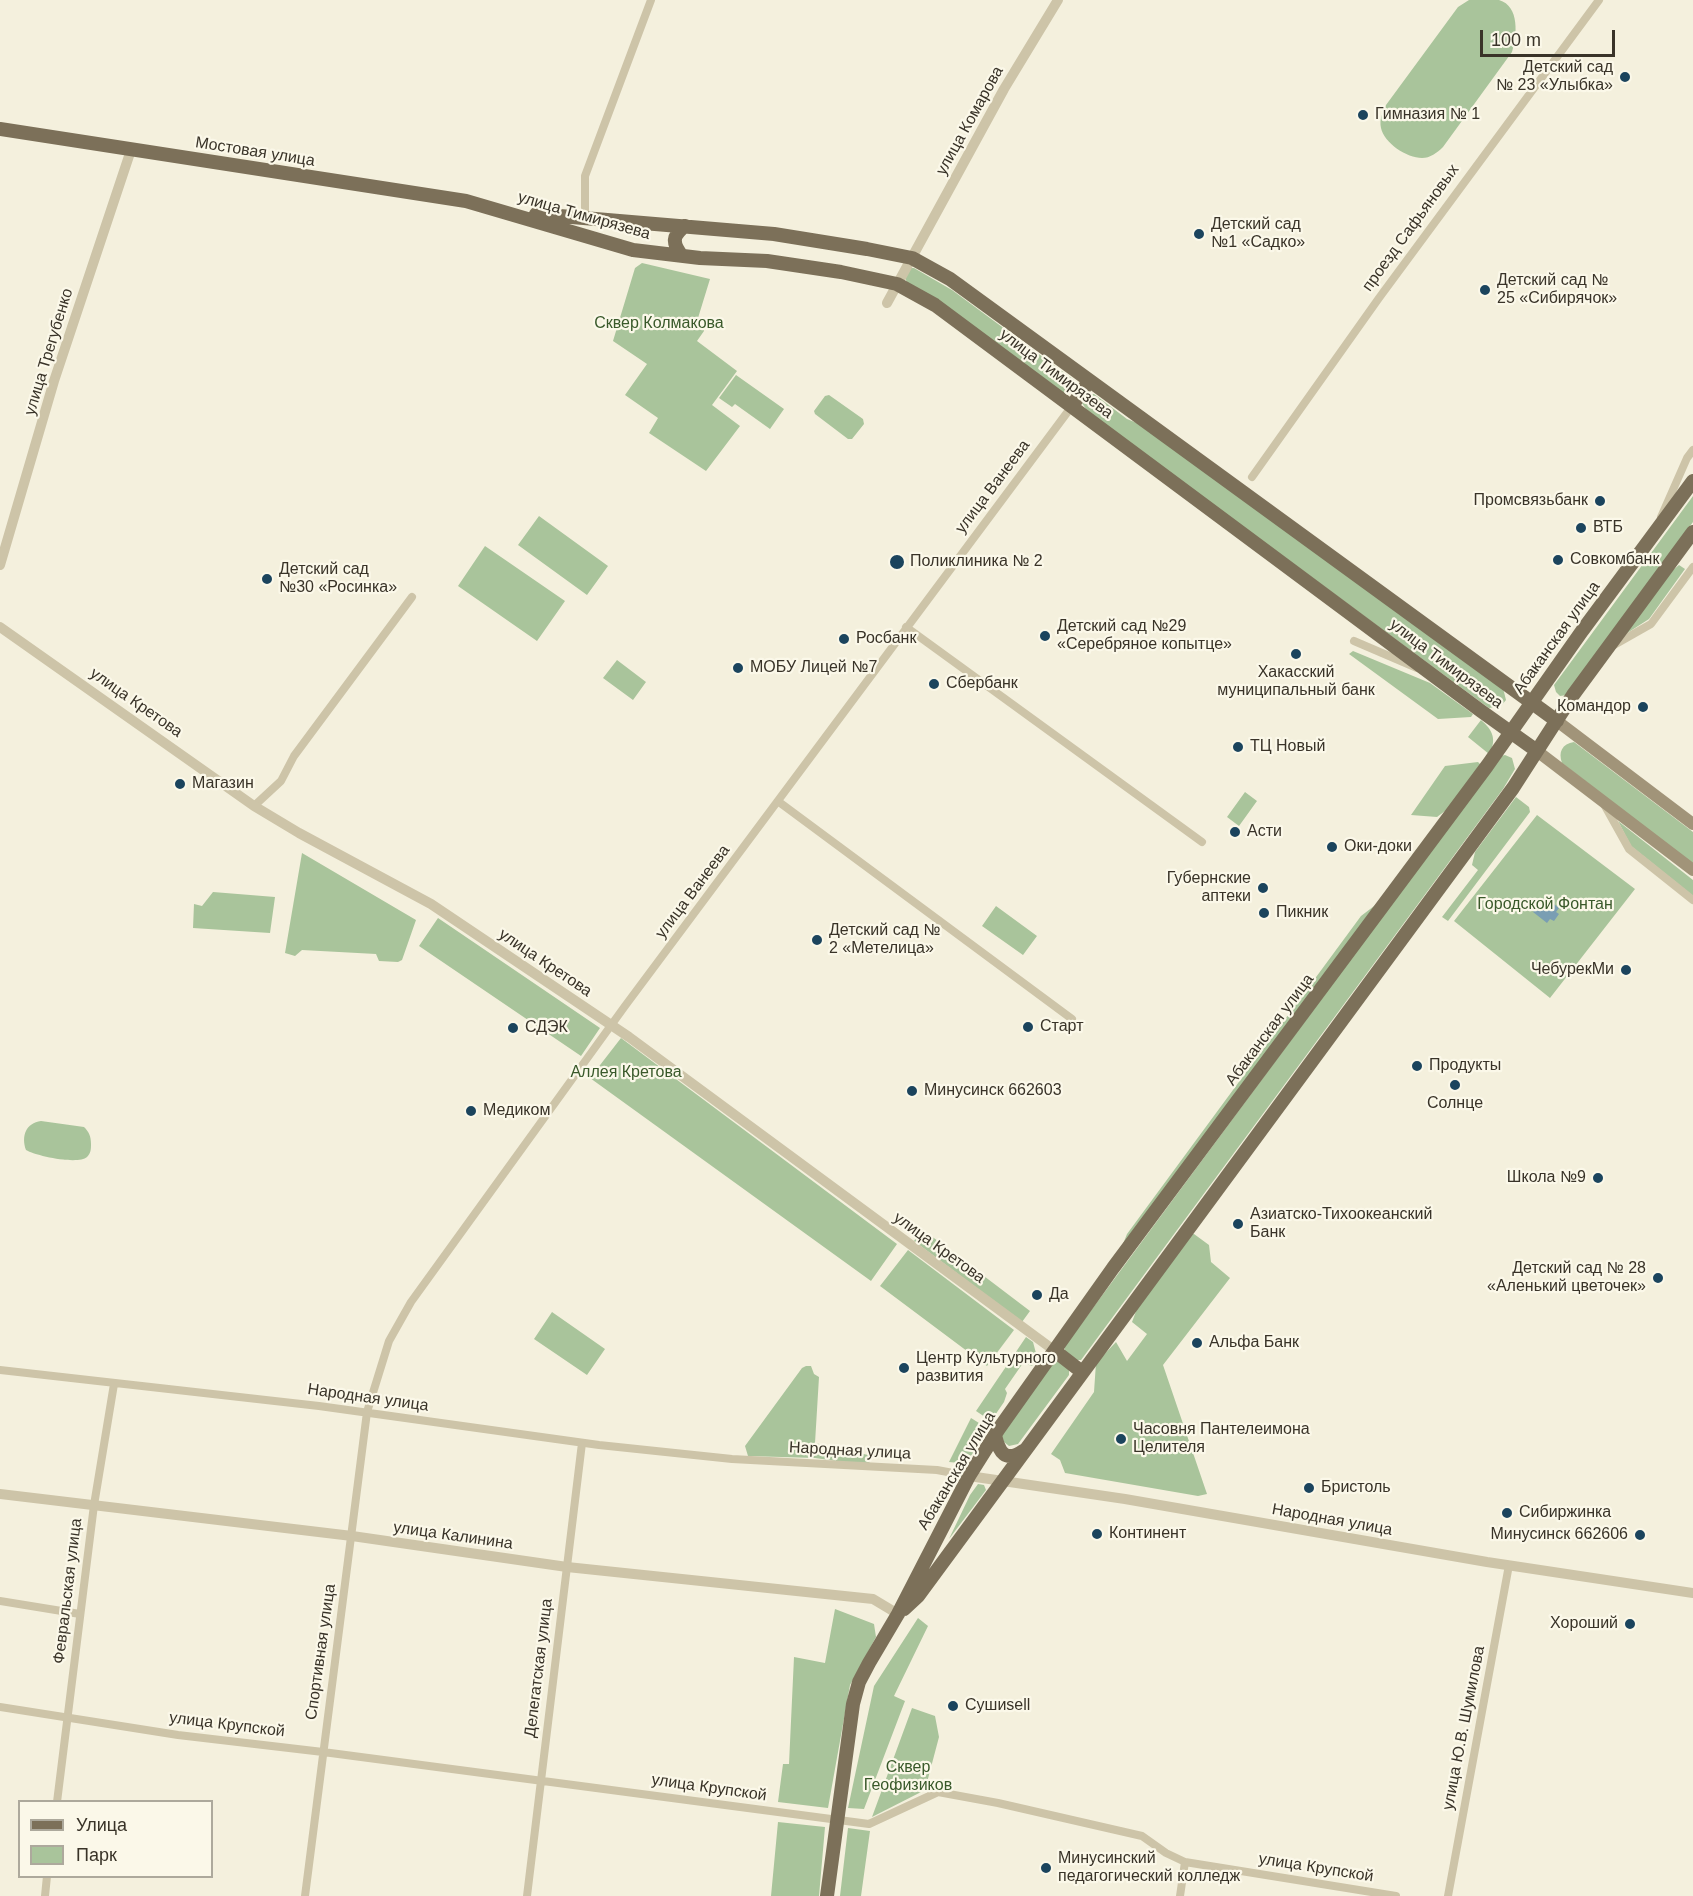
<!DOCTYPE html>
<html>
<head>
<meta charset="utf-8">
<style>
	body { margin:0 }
	#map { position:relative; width:1693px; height:1896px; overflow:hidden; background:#f4f0dd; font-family:Arial,sans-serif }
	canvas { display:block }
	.legend { position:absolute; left:18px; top:1800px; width:195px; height:78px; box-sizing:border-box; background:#fbf8e9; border:2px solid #ada99c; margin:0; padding:8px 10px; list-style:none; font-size:18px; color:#393328 }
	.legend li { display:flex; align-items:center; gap:12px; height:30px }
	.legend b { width:30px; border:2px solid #ada99c }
	.scale { position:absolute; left:1480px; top:30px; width:135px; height:27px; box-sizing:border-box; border:3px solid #393328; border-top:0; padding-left:8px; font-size:18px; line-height:21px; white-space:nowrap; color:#393328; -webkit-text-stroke:4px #fbf8e9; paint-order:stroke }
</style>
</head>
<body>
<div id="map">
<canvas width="1693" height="1896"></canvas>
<ul class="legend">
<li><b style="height:8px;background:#7c7059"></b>Улица</li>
<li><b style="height:16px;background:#a9c49b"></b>Парк</li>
</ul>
<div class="scale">100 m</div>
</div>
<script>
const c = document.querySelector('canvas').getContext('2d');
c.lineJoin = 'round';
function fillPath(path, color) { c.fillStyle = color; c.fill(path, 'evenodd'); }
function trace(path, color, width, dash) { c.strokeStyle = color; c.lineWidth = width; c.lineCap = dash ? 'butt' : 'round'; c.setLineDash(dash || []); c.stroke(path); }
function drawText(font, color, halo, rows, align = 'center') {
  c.font = font + ' Arial,sans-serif'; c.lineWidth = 4.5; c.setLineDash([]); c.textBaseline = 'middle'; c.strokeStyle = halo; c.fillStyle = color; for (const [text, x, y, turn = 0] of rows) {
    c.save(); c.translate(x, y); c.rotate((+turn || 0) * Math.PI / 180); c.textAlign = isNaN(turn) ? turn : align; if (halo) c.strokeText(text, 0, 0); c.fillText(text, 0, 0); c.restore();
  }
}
const green = new Path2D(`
	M 1469,0 C 1478,0 1490,0 1499,0 C 1520,6 1517,36 1512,52 L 1443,147 C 1437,153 1430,158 1422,158 C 1407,158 1384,143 1381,128 C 1379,119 1383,112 1386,105 L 1458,7 Z
	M 642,263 L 710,279 L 698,318 L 704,331 L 697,341 L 737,371 L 712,405 L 740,426 L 706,471 L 649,433 L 658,418 L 625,395 L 647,364 L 613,341 L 635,268 Z
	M 910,268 L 914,268 L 952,290 L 1074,380 L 1076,390 L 1072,393 L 1063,393 L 907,283 L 905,277 Z
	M 736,375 L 784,409 L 770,429 L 735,404 L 732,407 L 719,398 Z
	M 1088,394 L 1094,394 L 1127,419 L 1137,423 L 1503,688 L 1506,700 L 1501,706 L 1489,708 L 1482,703 L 1088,412 L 1082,403 Z
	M 829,395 L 863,419 L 864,424 L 852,439 L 848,439 L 815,414 L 814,411 L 825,396 Z
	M 1693,496 L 1693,522 L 1567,695 L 1560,696 L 1556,692 L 1554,685 Z
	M 539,516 L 608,566 L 587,595 L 518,545 Z
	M 485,546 L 565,601 L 537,641 L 458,586 Z
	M 1679,565 L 1685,569 L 1649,619 L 1621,637 L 1665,577 Z
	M 1353,651 L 1430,683 L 1473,714 L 1471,717 L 1438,719 L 1349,654 Z
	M 617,660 L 646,682 L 633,700 L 603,678 Z
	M 1481,720 C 1493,730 1497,740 1489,754 L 1468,737 Z
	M 1574,742 L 1693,832 L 1693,865 L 1562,763 C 1558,752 1562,744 1574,742 Z
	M 1505,755 L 1512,758 L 1515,769 L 1503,789 L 1081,1360 L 1076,1360 L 1066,1353 L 1064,1347 L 1501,756 Z
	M 1478,762 L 1481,765 L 1449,808 L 1437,817 L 1411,815 L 1445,766 Z
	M 1245,792 L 1257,801 L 1239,826 L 1227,817 Z
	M 1516,797 L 1529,807 L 1530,812 L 1448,921 L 1442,917 L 1478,870 L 1472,865 L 1475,852 Z
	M 1537,815 L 1635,889 L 1550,998 L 1454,921 Z
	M 1618,821 L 1693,880 L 1693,896 L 1631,846 Z
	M 302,853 L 416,920 L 402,960 L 398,962 L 379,961 L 376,954 L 302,950 L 295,956 L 285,953 Z
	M 213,892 L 275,897 L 270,933 L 193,928 L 194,904 L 202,906 Z
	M 1378,903 L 1121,1249 L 1127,1234 L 1361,916 Z
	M 996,906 L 1037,936 L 1023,955 L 982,926 Z
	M 438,918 L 600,1028 L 581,1056 L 419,946 Z
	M 621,1038 L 897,1244 L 871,1281 L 590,1078 Z
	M 41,1121 L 84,1127 C 89,1132 91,1136 91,1144 C 91,1149 91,1153 87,1157 C 78,1165 36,1156 26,1150 C 21,1136 26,1123 41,1121 Z
	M 922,1229 L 1030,1311 L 1022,1322 L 914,1241 Z
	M 1191,1234 L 1194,1234 L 1209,1245 L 1211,1262 L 1230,1278 L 1163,1365 L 1207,1494 L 1198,1496 L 1065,1473 L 1060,1460 L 1051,1454 L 1094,1392 L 1096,1363 L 1116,1342 L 1127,1361 L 1147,1334 L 1132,1322 L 1138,1306 Z
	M 908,1250 L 1014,1330 L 987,1366 L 880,1286 Z
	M 552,1312 L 605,1349 L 587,1375 L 534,1339 Z
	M 1026,1337 L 1033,1342 L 1037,1357 L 1032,1366 L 1023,1363 L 1005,1389 L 1007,1393 L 1004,1402 L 991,1421 L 976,1411 Z
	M 1059,1361 L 1069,1368 L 1069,1375 L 1018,1444 L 1009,1446 L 1004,1442 L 1001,1434 L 1053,1363 Z
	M 806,1366 L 811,1366 L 814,1374 L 819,1377 L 815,1443 L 868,1455 L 870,1462 L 865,1465 L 815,1458 L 748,1456 L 745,1446 L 802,1368 Z
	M 971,1418 L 987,1428 C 977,1445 973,1466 949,1462 Z
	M 978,1484 L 984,1485 L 986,1490 L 949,1539 L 970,1495 Z
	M 835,1609 L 874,1624 L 876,1637 L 850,1685 L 828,1808 L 778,1802 L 783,1764 L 789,1764 L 794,1657 L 825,1663 Z
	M 918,1618 L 928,1626 L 894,1696 L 905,1701 L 864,1809 L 848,1808 L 874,1686 Z
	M 912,1708 L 935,1716 L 939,1737 L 925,1790 L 872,1817 Z
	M 778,1822 L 825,1827 L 819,1896 L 771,1896 Z
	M 848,1828 L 870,1831 L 861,1896 L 840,1896 Z`);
const water = new Path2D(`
	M 1545,897 L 1559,908 L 1556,912 L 1559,914 L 1554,921 L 1550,919 L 1547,923 L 1533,912 L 1536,908 L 1533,906 L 1538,899 L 1542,901 Z`);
const minor = new Path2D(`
	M 585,219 L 585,176 L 651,0
	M 1252,477 L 1379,298 L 1599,0
	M 1661,517 L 1687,458 L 1693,450
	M 906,627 L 1202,842
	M 1354,641 L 1417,668
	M 1614,645 L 1651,624 L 1693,567
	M 779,802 L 1072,1019
	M 254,806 L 281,781 L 294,756 L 412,597
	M 1605,806 L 1629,849 L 1693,900
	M 0,1370 L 319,1406 L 599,1445 L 732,1459 L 937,1470 L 969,1476
	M 0,1601 L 80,1614
	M 0,1707 L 178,1735 L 323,1752 L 869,1824 L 938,1792 L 998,1803 L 1142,1836 L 1166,1853 L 1185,1862 L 1396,1896
	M 57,1802 L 94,1505 L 114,1384
	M 45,1896 L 47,1876
	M 305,1896 L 367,1412 L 389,1341 L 411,1302 L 625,1006 L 1072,406
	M 527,1896 L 582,1443
	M 1180,1896 L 1185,1862
	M 1448,1896 L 1509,1565`);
const tertiary = new Path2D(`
	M 887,303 L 1004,89 L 1058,0
	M 0,565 L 54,381 L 131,150
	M 0,627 L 254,806 L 299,833 L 431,904 L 629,1037 L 1055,1351
	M 969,1476 L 1125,1499 L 1487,1562 L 1693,1593
	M 0,1494 L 352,1536 L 567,1567 L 873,1599 L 898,1614`);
const secondary = new Path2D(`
	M 1557,721 L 1693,824
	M 1537,751 L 1693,870`);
const primary = new Path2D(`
	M 0,129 L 466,201 L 633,250 L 700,258 L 767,261 L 841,272 L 897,284 L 935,305 L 1481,711 L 1537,751
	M 536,214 L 774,234 L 867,249 L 912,258 L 950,279 L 1557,721
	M 682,256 C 672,243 672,236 685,226
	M 1072,406 L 1089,381
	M 1055,1351 L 1082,1372
	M 995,1435 C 999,1452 1005,1463 1023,1451
	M 904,1609 L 918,1596 L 1513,788 L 1573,695 L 1693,532
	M 827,1896 L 853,1704 L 859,1682 L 869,1663 L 898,1614 L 969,1476 L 998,1430 L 1113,1268 L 1487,766 L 1582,631 L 1693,481`);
const markers = [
	[1625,77,6,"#1b445d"],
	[1363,115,6,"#1b445d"],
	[1199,234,6,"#1b445d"],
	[1485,290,6,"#1b445d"],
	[1600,501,6,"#1b445d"],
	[1581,528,6,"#1b445d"],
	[1558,560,6,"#1b445d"],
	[897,562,8,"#1b445d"],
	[267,579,6,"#1b445d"],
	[1045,636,6,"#1b445d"],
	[844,639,6,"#1b445d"],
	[1296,654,6,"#1b445d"],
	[738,668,6,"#1b445d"],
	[934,684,6,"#1b445d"],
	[1643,707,6,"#1b445d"],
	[1238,747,6,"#1b445d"],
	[180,784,6,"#1b445d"],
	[1235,832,6,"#1b445d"],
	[1332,847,6,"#1b445d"],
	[1263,888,6,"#1b445d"],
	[1264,913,6,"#1b445d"],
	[817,940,6,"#1b445d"],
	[1626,970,6,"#1b445d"],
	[1028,1027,6,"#1b445d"],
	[513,1028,6,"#1b445d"],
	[1417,1066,6,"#1b445d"],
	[1455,1085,6,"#1b445d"],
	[912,1091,6,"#1b445d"],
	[471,1111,6,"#1b445d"],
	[1598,1178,6,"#1b445d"],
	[1238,1224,6,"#1b445d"],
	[1658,1278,6,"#1b445d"],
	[1037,1295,6,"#1b445d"],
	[1197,1343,6,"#1b445d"],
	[904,1368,6,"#1b445d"],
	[1121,1439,6,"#1b445d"],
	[1309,1488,6,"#1b445d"],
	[1507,1513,6,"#1b445d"],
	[1097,1534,6,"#1b445d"],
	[1640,1535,6,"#1b445d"],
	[1630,1624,6,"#1b445d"],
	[953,1706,6,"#1b445d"],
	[1046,1868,6,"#1b445d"]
];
const poiNames = [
	["Детский сад",1613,68,"right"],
	["№ 23 «Улыбка»",1613,86,"right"],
	["Гимназия № 1",1375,115],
	["Детский сад",1211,225],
	["№1 «Cадко»",1211,243],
	["Детский сад №",1497,281],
	["25 «Сибирячок»",1497,299],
	["Промсвязьбанк",1588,501,"right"],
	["ВТБ",1593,528],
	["Совкомбанк",1570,560],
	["Поликлиника № 2",910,562],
	["Детский сад",279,570],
	["№30 «Росинка»",279,588],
	["Детский сад №29",1057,627],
	["«Серебряное копытце»",1057,645],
	["Росбанк",856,639],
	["МОБУ Лицей №7",750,668],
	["Хакасский",1296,673,"center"],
	["муниципальный банк",1296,691,"center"],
	["Сбербанк",946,684],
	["Командор",1631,707,"right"],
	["ТЦ Новый",1250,747],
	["Магазин",192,784],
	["Асти",1247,832],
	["Оки-доки",1344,847],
	["Губернские",1251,879,"right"],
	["аптеки",1251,897,"right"],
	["Пикник",1276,913],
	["Детский сад №",829,931],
	["2 «Метелица»",829,949],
	["ЧебурекМи",1614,970,"right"],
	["Старт",1040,1027],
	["СДЭК",525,1028],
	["Продукты",1429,1066],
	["Минусинск 662603",924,1091],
	["Солнце",1455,1104,"center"],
	["Медиком",483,1111],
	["Школа №9",1586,1178,"right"],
	["Азиатско-Тихоокеанский",1250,1215],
	["Банк",1250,1233],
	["Детский сад № 28",1646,1269,"right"],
	["«Аленький цветочек»",1646,1287,"right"],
	["Да",1049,1295],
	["Альфа Банк",1209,1343],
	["Центр Культурного",916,1359],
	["развития",916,1377],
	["Часовня Пантелеимона",1133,1430],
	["Целителя",1133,1448],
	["Бристоль",1321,1488],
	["Сибиржинка",1519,1513],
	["Континент",1109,1534],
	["Минусинск 662606",1628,1535,"right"],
	["Хороший",1618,1624,"right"],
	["Сушиsell",965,1706],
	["Минусинский",1058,1859],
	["педагогический колледж",1058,1877]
];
const streetNames = [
	["улица Комарова",970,121,-61],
	["Мостовая улица",255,152,9],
	["улица Тимирязева",584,216,16],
	["проезд Сафьяновых",1411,228,-54],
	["улица Трегубенко",49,352,-73],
	["улица Тимирязева",1056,374,37],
	["улица Ванеева",993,487,-53],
	["Абаканская улица",1557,638,-54],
	["улица Тимирязева",1446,664,37],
	["улица Кретова",136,703,35],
	["улица Ванеева",693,892,-53],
	["улица Кретова",545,963,34],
	["Абаканская улица",1270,1030,-53],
	["улица Кретова",939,1248,36],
	["Народная улица",368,1398,8],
	["Народная улица",850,1451,3],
	["Абаканская улица",957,1471,-59],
	["Народная улица",1332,1520,10],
	["улица Калинина",453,1536,8],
	["Февральская улица",68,1591,-83],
	["Спортивная улица",321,1652,-82],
	["Делегатская улица",539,1668,-83],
	["улица Крупской",227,1725,7],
	["улица Ю.В. Шумилова",1464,1728,-79],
	["улица Крупской",709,1788,8],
	["улица Крупской",1316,1868,9]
];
const parkNames = [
	["Сквер Колмакова",659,324],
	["Городской Фонтан",1545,905],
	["Аллея Кретова",626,1073],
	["Сквер",908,1768],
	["Геофизиков",908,1786]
];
fillPath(green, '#a9c49b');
fillPath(water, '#7a9eb3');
trace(minor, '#cdc4a8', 8);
trace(tertiary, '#cdc4a8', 10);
trace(secondary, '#a19479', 12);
trace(primary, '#7c7059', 14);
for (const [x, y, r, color] of markers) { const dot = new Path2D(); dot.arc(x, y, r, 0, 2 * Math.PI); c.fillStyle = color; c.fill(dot); trace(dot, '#fbf8e9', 2); }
drawText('16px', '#393328', '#fbf8e9', poiNames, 'left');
drawText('16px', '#393328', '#fbf8e9', streetNames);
drawText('16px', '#39592a', '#fbf8e9', parkNames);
</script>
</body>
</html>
